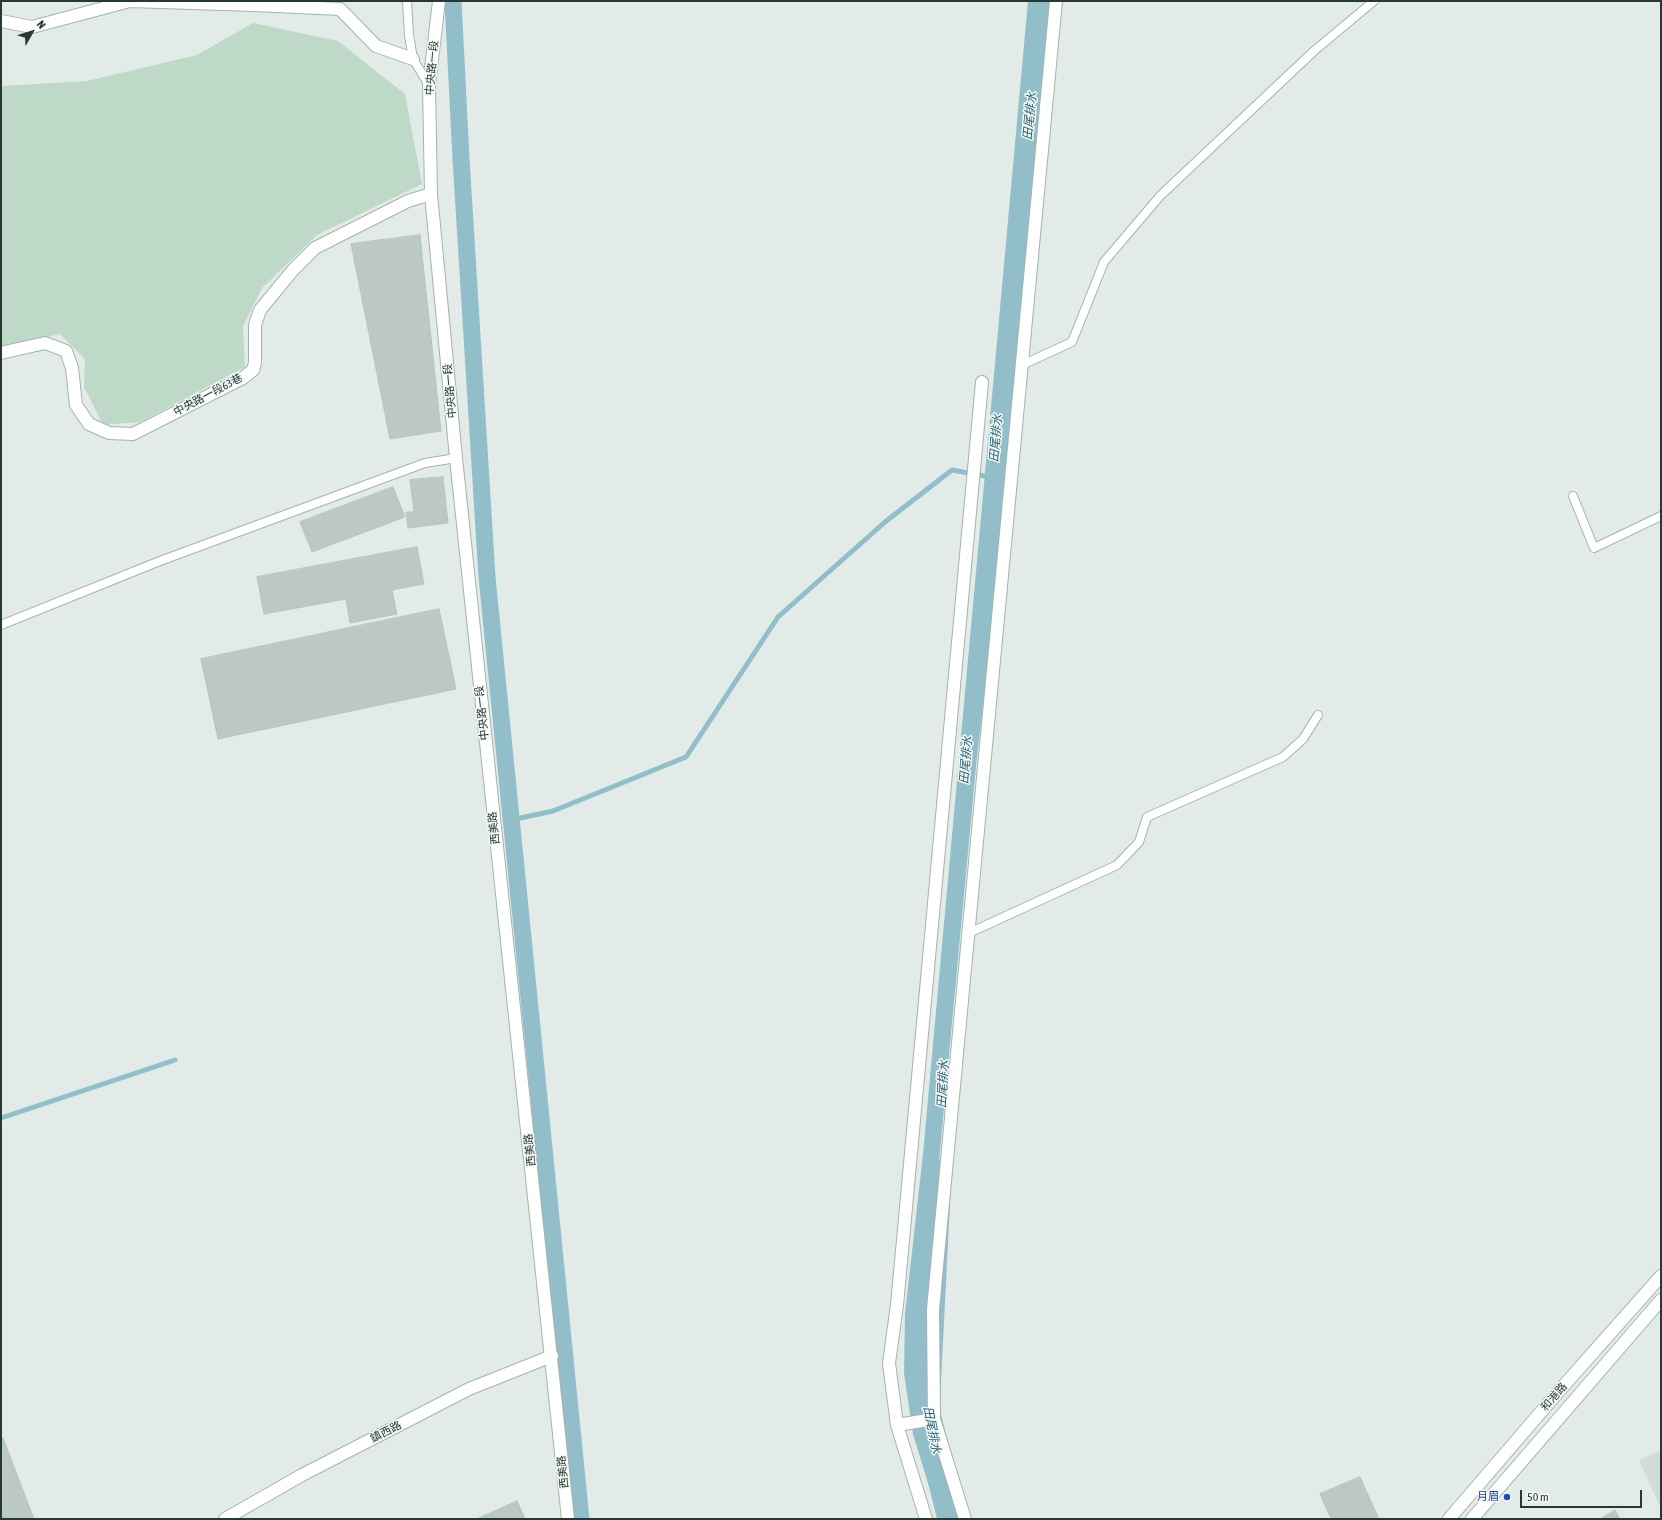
<!DOCTYPE html>
<html>
<head>
<meta charset="utf-8">
<style>
	body { margin:0 }
	#map { position:relative; width:1662px; height:1520px; overflow:hidden; background:#e3ebe8; font-family:"Asap Condensed",sans-serif }
	canvas { display:block }
	.frame { position:absolute; inset:0; border:2px solid #253a35; pointer-events:none }
	.north { position:absolute; left:12px; top:12px; width:40px; height:40px; -webkit-text-stroke:3px #f3f8f6; paint-order:stroke; rotate:51deg; font-size:11px; font-weight:700; line-height:16px; text-align:center; color:#253a35 }
	.north::after { content:''; display:block; margin:auto; width:14px; height:18px; background:#253a35; clip-path:polygon(50% 0,100% 100%,50% 72%,0 100%) }
	.scale { position:absolute; left:1520px; top:1490px; width:122px; height:18px; box-sizing:border-box; border:2px solid #253a35; border-top:0; padding-left:5px; font-size:12px; line-height:14px; white-space:nowrap; color:#253a35; -webkit-text-stroke:3px #f3f8f6; paint-order:stroke }
</style>
</head>
<body>
<div id="map">
<canvas width="1662" height="1520"></canvas>
<div class="frame"></div>
<div class="north">N</div>
<div class="scale">50 m</div>
</div>
<script>
const c = document.querySelector('canvas').getContext('2d');
c.lineJoin = 'round';
function fillPath(path, color) { c.fillStyle = color; c.fill(path, 'evenodd'); }
function trace(path, color, width, dash) { c.strokeStyle = color; c.lineWidth = width; c.lineCap = dash ? 'butt' : 'round'; c.setLineDash(dash || []); c.stroke(path); }
function drawText(font, color, halo, rows, align = 'center') {
  c.font = font + ' "Asap Condensed","Noto Sans TC",sans-serif'; c.lineWidth = 3; c.setLineDash([]); c.textBaseline = 'middle'; c.strokeStyle = halo; c.fillStyle = color; for (const [text, x, y, turn = 0] of rows) {
    c.save(); c.translate(x, y); c.rotate((+turn || 0) * Math.PI / 180); c.textAlign = isNaN(turn) ? turn : align; if (halo) c.strokeText(text, 0, 0); c.fillText(text, 0, 0); c.restore();
  }
}
const built = new Path2D(`
	M 1661,1450 L 1661,1509 L 1639,1460 Z`);
const green = new Path2D(`
	M 253,23 L 338,41 L 405,94 L 422,184 L 317,235 L 262,288 L 243,326 L 245,367 L 140,422 L 103,425 L 84,387 L 85,359 L 60,334 L 1,347 L 1,86 L 87,81 L 197,55 Z`);
const water = new Path2D(`
	M 1028,1 L 1051,1 L 1008,487 L 976,766 L 924,1322 L 925,1405 L 959,1519 L 939,1519 L 913,1434 L 904,1373 L 905,1314 L 923,1154 Z`);
const stream = new Path2D(`
	M 511,820 L 553,811 L 686,757 L 778,617 L 885,522 L 952,470 L 990,477
	M 1,1118 L 175,1060`);
const canal = new Path2D(`
	M 453,1 L 461,159 L 487,577 L 581,1519`);
const river = new Path2D(`
	M 937,1174 L 925,1410 L 952,1519`);
const building = new Path2D(`
	M 420,235 L 441,431 L 390,439 L 351,244 Z
	M 443,477 L 448,523 L 408,528 L 406,512 L 414,512 L 410,480 Z
	M 393,487 L 405,517 L 312,552 L 300,522 Z
	M 417,547 L 424,584 L 392,590 L 397,614 L 350,623 L 346,599 L 264,614 L 257,577 Z
	M 439,609 L 456,689 L 218,739 L 201,659 Z
	M 3,1438 L 34,1519 L 1,1519 L 1,1439 Z
	M 1360,1477 L 1378,1517 L 1372,1519 L 1331,1519 L 1320,1494 Z
	M 517,1501 L 525,1519 L 477,1519 Z
	M 1615,1510 L 1620,1519 L 1601,1519 Z`);
const service = new Path2D(`
	M 407,1 L 409,35 L 413,59 L 429,85
	M 1022,365 L 1072,342 L 1104,262 L 1160,196 L 1314,51 L 1374,1
	M 1573,496 L 1594,548 L 1661,516
	M 1,625 L 160,561 L 425,463 L 456,458
	M 969,933 L 1117,865 L 1139,842 L 1147,817 L 1283,757 L 1303,739 L 1318,715`);
const minor = new Path2D(`
	M 1,21 L 32,27 L 130,1 L 254,5 L 340,9 L 376,46 L 413,59
	M 1,353 L 45,343 L 66,351 L 72,368 L 76,405 L 89,424 L 109,433 L 133,434 L 243,378 L 253,370 L 255,363 L 255,325 L 260,310 L 293,270 L 315,248 L 408,201 L 431,194
	M 897,1425 L 934,1419
	M 225,1519 L 302,1475 L 469,1389 L 552,1356
	M 926,1519 L 897,1425 L 889,1363 L 897,1305 L 982,382
	M 965,1519 L 934,1419 L 933,1309 L 1056,1`);
const tertiary = new Path2D(`
	M 439,1 L 429,85 L 431,194 L 456,458 L 568,1519`);
const secondary = new Path2D(`
	M 1449,1519 L 1559,1391 L 1661,1276
	M 1472,1519 L 1661,1300`);
const markers = [
	[1507,1497,4,"#1a4fb4"]
];
const streetNames = [
	["中央路一段",432,68,-85],
	["中央路一段",450,391,-95],
	["中央路一段63巷",208,395,-28],
	["中央路一段",482,713,-96],
	["西美路",494,828,-96],
	["西美路",530,1150,-96],
	["和港路",1554,1397,-49],
	["鎮西路",386,1432,-27],
	["西美路",563,1472,-96]
];
const transitNames = [
	["月眉",1499,1497]
];
const waterNames = [
	["田尾排水",1030,116,-84],
	["田尾排水",996,438,-85],
	["田尾排水",966,760,-85],
	["田尾排水",943,1084,-87],
	["田尾排水",932,1430,79]
];
fillPath(built, '#d1dbd7');
fillPath(green, '#bed9c7');
fillPath(water, '#91bec9');
trace(stream, '#91bec9', 5);
trace(canal, '#91bec9', 17);
trace(river, '#91bec9', 29);
fillPath(building, '#bbc8c4');
trace(building, '#b6c4bf', 1);
trace(service, '#a6b2af', 10);
trace(minor, '#a6b2af', 14);
trace(tertiary, '#a6b2af', 14);
trace(secondary, '#a3b5b0', 14);
trace(service, '#fff', 8);
trace(minor, '#fff', 12);
trace(tertiary, '#fff', 12);
trace(secondary, '#fff', 12);
for (const [x, y, r, color] of markers) { const dot = new Path2D(); dot.arc(x, y, r, 0, 2 * Math.PI); c.fillStyle = color; c.fill(dot); trace(dot, '#f3f8f6', 1.5); }
drawText('11px', '#253a35', '#f3f8f6', streetNames);
drawText('11px', '#164399', '#f3f8f6', transitNames, 'right');
drawText('italic 12px', '#265f6f', '#f3f8f6', waterNames);
</script>
</body>
</html>
